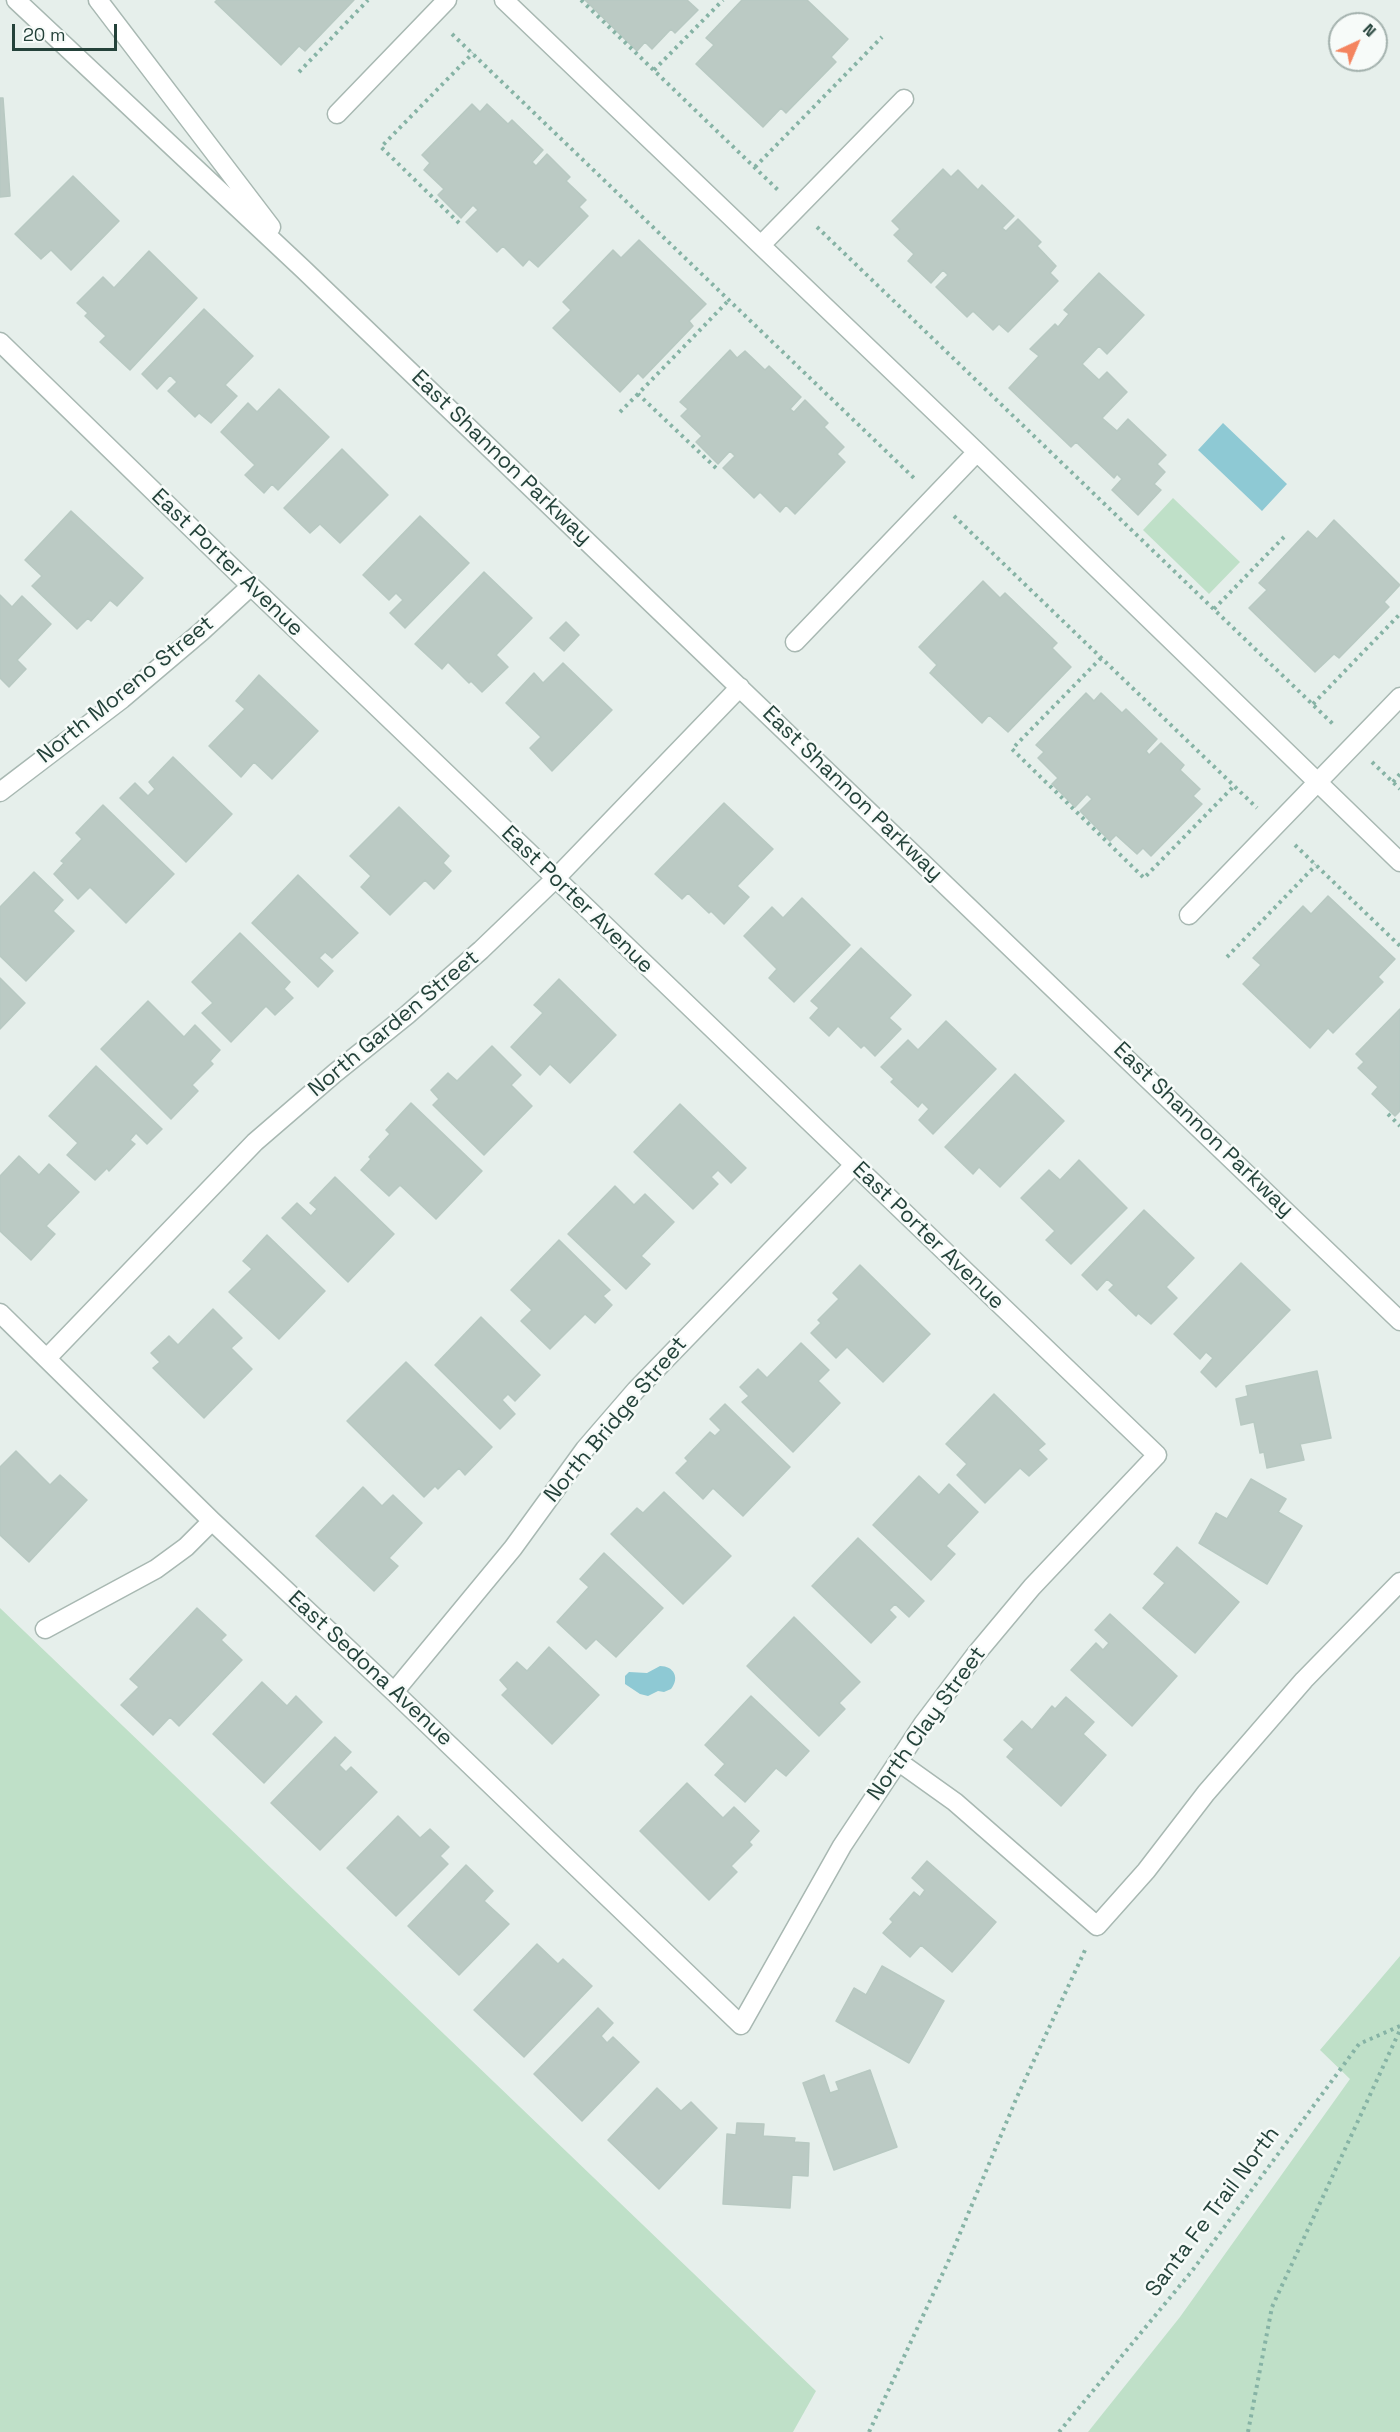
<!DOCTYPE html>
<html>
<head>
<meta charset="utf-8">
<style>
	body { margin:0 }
	#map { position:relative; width:1400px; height:2432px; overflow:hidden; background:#e6efeb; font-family:"Space Grotesk",sans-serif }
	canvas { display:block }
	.north { position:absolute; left:1328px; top:12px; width:60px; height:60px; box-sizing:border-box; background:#f7fbf9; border:2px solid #a3b1ad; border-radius:50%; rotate:44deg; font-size:16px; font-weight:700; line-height:24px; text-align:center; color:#24423a }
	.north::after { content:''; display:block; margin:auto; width:21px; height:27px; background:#f4845f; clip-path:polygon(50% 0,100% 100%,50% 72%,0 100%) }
	.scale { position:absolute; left:12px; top:24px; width:105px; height:27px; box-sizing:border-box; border:3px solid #24423a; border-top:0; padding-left:8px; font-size:18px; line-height:21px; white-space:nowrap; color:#24423a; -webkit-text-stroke:4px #f7fbf9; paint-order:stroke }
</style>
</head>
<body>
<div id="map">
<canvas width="1400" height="2432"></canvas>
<div class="north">N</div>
<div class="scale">20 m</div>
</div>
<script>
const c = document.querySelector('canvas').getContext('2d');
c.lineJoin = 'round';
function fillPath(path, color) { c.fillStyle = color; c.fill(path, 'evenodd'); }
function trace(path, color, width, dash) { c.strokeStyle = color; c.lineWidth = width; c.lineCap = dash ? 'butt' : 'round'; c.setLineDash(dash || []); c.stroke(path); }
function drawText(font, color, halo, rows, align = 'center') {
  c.font = font + ' "Space Grotesk",sans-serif'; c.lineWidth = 5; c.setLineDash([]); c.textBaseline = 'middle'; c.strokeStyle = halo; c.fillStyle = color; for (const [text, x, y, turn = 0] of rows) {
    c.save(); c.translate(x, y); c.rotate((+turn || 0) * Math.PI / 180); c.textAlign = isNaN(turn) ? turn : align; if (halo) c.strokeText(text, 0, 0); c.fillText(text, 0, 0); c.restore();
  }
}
const green = new Path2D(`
	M 1173,498 L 1240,562 L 1209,594 L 1143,530 Z
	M 0,1608 L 816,2391 L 793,2432 L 0,2432 Z
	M 1400,1956 L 1400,2432 L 1088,2432 L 1180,2317 L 1350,2079 L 1320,2050 Z`);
const water = new Path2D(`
	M 1223,423 L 1287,484 L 1262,511 L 1198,450 Z
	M 660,1666 C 674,1666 680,1678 671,1689 L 664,1692 L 658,1691 L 648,1696 L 640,1694 L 625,1684 L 625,1676 L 629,1672 L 647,1673 Z`);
const building = new Path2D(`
	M 217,0 L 354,0 L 305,51 L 299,46 L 281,65 L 215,2 Z
	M 585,0 L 687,0 L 698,10 L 675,33 L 671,29 L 652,49 L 645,42 L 637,51 Z
	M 742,0 L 807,0 L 848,39 L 831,57 L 836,62 L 786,113 L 781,108 L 763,127 L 696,64 L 714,45 L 706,38 Z
	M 0,98 L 3,98 L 10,196 L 0,197 Z
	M 472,104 L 480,112 L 487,104 L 508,124 L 512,120 L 543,150 L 532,162 L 536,166 L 547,154 L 570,177 L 566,181 L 586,200 L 579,207 L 588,216 L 538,267 L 529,259 L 523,266 L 503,246 L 497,252 L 466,222 L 478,210 L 473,205 L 461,218 L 438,195 L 444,189 L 424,170 L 430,163 L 422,155 Z
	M 943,169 L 951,177 L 958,170 L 978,190 L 982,185 L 1014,216 L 1002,228 L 1006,231 L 1018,219 L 1041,242 L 1037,246 L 1056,266 L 1050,273 L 1058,281 L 1008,332 L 999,324 L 993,330 L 973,311 L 967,317 L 936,287 L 948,275 L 943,270 L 931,283 L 908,261 L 914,254 L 894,235 L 900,229 L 892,221 Z
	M 73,176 L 119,221 L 71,270 L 51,250 L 41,259 L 15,234 Z
	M 639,240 L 706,304 L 689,321 L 693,326 L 643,378 L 638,373 L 620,392 L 553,328 L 571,310 L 563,302 L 613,250 L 621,258 Z
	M 149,251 L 197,298 L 130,370 L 100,342 L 106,336 L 85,316 L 88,313 L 77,303 L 103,277 L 114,288 Z
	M 1099,273 L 1144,315 L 1107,354 L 1099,346 L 1082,364 L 1099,380 L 1107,372 L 1127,392 L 1102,418 L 1117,431 L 1128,419 L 1166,455 L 1157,464 L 1165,472 L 1154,484 L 1161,490 L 1138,515 L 1112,490 L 1122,479 L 1117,474 L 1114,478 L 1076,442 L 1071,447 L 1009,388 L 1039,356 L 1030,349 L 1055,324 L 1058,327 L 1069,314 L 1064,310 Z
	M 204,309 L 253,356 L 225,385 L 237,396 L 211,423 L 199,413 L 195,417 L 168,391 L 177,382 L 170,375 L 157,389 L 142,374 Z
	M 730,350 L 737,358 L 745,351 L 765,370 L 769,366 L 801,397 L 790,409 L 794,412 L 805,400 L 828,423 L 824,427 L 844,447 L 837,454 L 845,462 L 795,514 L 786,505 L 780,512 L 760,492 L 754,498 L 723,468 L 735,456 L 730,451 L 718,464 L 696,442 L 702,436 L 681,416 L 688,409 L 680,402 Z
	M 279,389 L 329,437 L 278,490 L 272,484 L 264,493 L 245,475 L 255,465 L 221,432 L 248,403 L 257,412 Z
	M 342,449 L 388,495 L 340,543 L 320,524 L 310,533 L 284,508 Z
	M 71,511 L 143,578 L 117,606 L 110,600 L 91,621 L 88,618 L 77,629 L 32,586 L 42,576 L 25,560 Z
	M 420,516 L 469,563 L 405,628 L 390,613 L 403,600 L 396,593 L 389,600 L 363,575 Z
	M 1334,520 L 1400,585 L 1384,602 L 1389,607 L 1339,658 L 1334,654 L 1315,672 L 1249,608 L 1267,590 L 1259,583 L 1308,531 L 1317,539 Z
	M 484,572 L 532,618 L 496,655 L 508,667 L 482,692 L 471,681 L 469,683 L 448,662 L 442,669 L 415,644 Z
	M 983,581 L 1000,598 L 1005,593 L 1057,643 L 1052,648 L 1071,667 L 1008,732 L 989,715 L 982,723 L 930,673 L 937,665 L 919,647 Z
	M 0,595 L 12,607 L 22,596 L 51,624 L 17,660 L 26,669 L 9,687 L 0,678 Z
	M 566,622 L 579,635 L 564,651 L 550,638 Z
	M 563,663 L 612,710 L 552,771 L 530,748 L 541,737 L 506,703 L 534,673 L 543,683 Z
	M 259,675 L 318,731 L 272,779 L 254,762 L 241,777 L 209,746 L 245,709 L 236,701 Z
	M 1086,693 L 1094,701 L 1101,693 L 1122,713 L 1126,709 L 1157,739 L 1146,751 L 1149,755 L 1161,743 L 1184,765 L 1180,770 L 1200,789 L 1193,796 L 1202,804 L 1151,856 L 1143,848 L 1137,854 L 1116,835 L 1110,841 L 1080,811 L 1092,799 L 1087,794 L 1075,807 L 1052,784 L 1058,778 L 1038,758 L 1044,752 L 1036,745 Z
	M 173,757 L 232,814 L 186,862 L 120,798 L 135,783 L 148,796 L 155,789 L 149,782 Z
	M 724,803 L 773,849 L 737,886 L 749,897 L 724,924 L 711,911 L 709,913 L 688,893 L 682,899 L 655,874 Z
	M 103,805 L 174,874 L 126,923 L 90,887 L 78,899 L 54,874 L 64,863 L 61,861 L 82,839 L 76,833 Z
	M 399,807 L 449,856 L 443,863 L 451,871 L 434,889 L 425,880 L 390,915 L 361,887 L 371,876 L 350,856 Z
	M 34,872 L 63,900 L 53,911 L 74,931 L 26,981 L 0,956 L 0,907 Z
	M 298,875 L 358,933 L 332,958 L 325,952 L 319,958 L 333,971 L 318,987 L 252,923 Z
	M 1328,896 L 1395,959 L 1378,977 L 1383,982 L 1333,1033 L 1328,1028 L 1310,1048 L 1243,984 L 1261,965 L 1253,958 L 1303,906 L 1311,914 Z
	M 802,898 L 850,945 L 794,1002 L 769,978 L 777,969 L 744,936 L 772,907 L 783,918 Z
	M 240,933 L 290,982 L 284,989 L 293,998 L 275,1015 L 266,1006 L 231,1042 L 202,1013 L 213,1003 L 192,982 Z
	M 861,948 L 911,995 L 889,1018 L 901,1029 L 875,1056 L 864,1045 L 861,1048 L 838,1026 L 829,1036 L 810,1018 L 819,1008 L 811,1001 Z
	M 0,978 L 25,1003 L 0,1029 Z
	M 559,979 L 616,1035 L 570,1083 L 550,1064 L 540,1075 L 511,1047 L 543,1013 L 534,1005 Z
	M 148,1001 L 184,1037 L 195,1025 L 220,1050 L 210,1061 L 213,1064 L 192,1085 L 198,1091 L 171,1119 L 101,1049 Z
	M 1400,1009 L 1400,1111 L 1395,1116 L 1372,1094 L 1378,1087 L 1358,1068 L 1364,1062 L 1356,1054 Z
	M 946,1021 L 996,1069 L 933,1134 L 919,1120 L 929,1109 L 922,1102 L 918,1107 L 891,1082 L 894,1079 L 881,1067 L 908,1040 L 918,1050 Z
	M 492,1046 L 521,1075 L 511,1085 L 532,1106 L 484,1155 L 433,1105 L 439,1099 L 431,1090 L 448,1073 L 457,1081 Z
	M 96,1066 L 162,1129 L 147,1144 L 136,1133 L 130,1140 L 135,1144 L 109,1171 L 107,1168 L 95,1180 L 67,1155 L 78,1143 L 49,1116 Z
	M 1015,1074 L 1064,1121 L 1000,1187 L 979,1167 L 973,1174 L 945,1147 Z
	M 411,1103 L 482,1171 L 436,1219 L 400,1185 L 389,1196 L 361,1170 L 371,1159 L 369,1157 L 390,1134 L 386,1130 Z
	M 680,1104 L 746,1168 L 731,1183 L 718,1170 L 711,1177 L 718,1184 L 693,1209 L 634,1152 Z
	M 19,1156 L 39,1175 L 49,1164 L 79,1192 L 46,1226 L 55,1234 L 31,1260 L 0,1231 L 0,1176 Z
	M 1079,1160 L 1127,1208 L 1071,1264 L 1046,1240 L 1055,1231 L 1021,1198 L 1049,1170 L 1060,1180 Z
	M 335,1177 L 394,1234 L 348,1282 L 282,1218 L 297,1203 L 311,1216 L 317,1209 L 310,1203 Z
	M 615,1186 L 634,1205 L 645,1194 L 674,1222 L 641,1256 L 650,1264 L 626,1289 L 568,1234 Z
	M 1144,1210 L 1194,1258 L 1166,1287 L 1177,1298 L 1151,1324 L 1138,1313 L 1136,1316 L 1109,1290 L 1114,1285 L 1107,1279 L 1097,1290 L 1082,1275 Z
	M 267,1235 L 325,1291 L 279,1339 L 229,1292 L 252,1269 L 243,1261 Z
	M 559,1240 L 610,1290 L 603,1296 L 612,1305 L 595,1323 L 585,1314 L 550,1349 L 521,1321 L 532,1310 L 511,1290 Z
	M 1241,1263 L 1290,1310 L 1216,1387 L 1201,1372 L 1213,1358 L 1206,1352 L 1200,1359 L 1174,1334 Z
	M 860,1265 L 930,1334 L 883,1382 L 847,1347 L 836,1358 L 811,1333 L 821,1323 L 818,1320 L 839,1299 L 833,1293 Z
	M 213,1309 L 242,1338 L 231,1348 L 252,1369 L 204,1418 L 153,1368 L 160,1362 L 151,1353 L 169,1336 L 178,1345 Z
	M 481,1317 L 540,1375 L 515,1401 L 508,1394 L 502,1400 L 515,1414 L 500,1429 L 435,1365 Z
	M 801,1343 L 829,1370 L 818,1381 L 840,1403 L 793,1452 L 742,1402 L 749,1396 L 740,1387 L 758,1369 L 767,1378 Z
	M 406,1362 L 492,1447 L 465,1475 L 459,1468 L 438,1489 L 435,1486 L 424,1497 L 347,1421 Z
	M 1317,1371 L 1331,1438 L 1300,1444 L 1304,1460 L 1267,1468 L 1264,1452 L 1260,1453 L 1254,1422 L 1241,1425 L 1236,1399 L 1248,1396 L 1246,1386 Z
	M 994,1394 L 1045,1444 L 1038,1450 L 1047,1459 L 1029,1476 L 1020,1468 L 985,1503 L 957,1475 L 967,1464 L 946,1444 Z
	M 725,1404 L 790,1467 L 743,1516 L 713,1488 L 703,1499 L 676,1473 L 688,1461 L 685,1458 L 710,1432 L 715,1436 L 721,1430 L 710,1419 Z
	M 16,1451 L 50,1485 L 60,1475 L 87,1500 L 29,1562 L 0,1535 L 0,1467 Z
	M 919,1476 L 939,1495 L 949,1484 L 978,1512 L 946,1546 L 955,1554 L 931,1580 L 873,1525 Z
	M 1251,1479 L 1286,1499 L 1278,1512 L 1302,1526 L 1267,1584 L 1199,1543 L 1216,1513 L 1227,1519 Z
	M 363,1487 L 382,1506 L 393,1495 L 422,1523 L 389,1558 L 398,1566 L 374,1591 L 316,1536 Z
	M 664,1492 L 731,1556 L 683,1604 L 611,1534 L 637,1508 L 643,1513 Z
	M 858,1538 L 924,1601 L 909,1617 L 895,1604 L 889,1610 L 896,1617 L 871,1643 L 812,1586 Z
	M 1177,1547 L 1239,1602 L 1195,1653 L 1143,1608 L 1165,1583 L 1154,1574 Z
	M 604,1553 L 663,1608 L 616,1657 L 596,1639 L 586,1649 L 557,1622 L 589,1587 L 580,1579 Z
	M 197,1608 L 226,1635 L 221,1640 L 242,1660 L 179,1726 L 170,1717 L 153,1735 L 121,1705 L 139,1687 L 130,1679 Z
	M 1110,1614 L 1177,1676 L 1132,1726 L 1071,1670 L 1096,1643 L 1103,1650 L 1109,1643 L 1095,1630 Z
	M 794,1617 L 860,1682 L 839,1703 L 845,1709 L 819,1736 L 747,1666 Z
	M 549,1647 L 599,1695 L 552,1744 L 502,1695 L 508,1689 L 500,1680 L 517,1662 L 527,1671 Z
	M 262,1682 L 287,1706 L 296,1696 L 322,1722 L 264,1783 L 213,1734 Z
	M 751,1696 L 809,1751 L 786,1776 L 776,1768 L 745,1802 L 715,1775 L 725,1764 L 705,1745 Z
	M 1066,1697 L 1094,1722 L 1083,1734 L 1106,1755 L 1061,1806 L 1007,1757 L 1014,1749 L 1004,1740 L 1022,1721 L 1032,1730 L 1052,1706 L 1055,1709 Z
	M 335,1737 L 351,1752 L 339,1765 L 346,1772 L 351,1767 L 377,1792 L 320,1850 L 271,1803 Z
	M 687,1783 L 723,1818 L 734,1807 L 759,1831 L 749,1842 L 752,1845 L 731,1866 L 737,1872 L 709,1900 L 640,1831 Z
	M 398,1816 L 420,1838 L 430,1829 L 449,1847 L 440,1856 L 448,1864 L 396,1916 L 347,1868 Z
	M 927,1861 L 996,1922 L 952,1972 L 921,1945 L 910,1957 L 883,1933 L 893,1922 L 890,1919 L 914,1892 L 920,1897 L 925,1890 L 912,1878 Z
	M 466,1865 L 493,1891 L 484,1901 L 509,1924 L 459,1975 L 408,1926 Z
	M 537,1944 L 558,1964 L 563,1959 L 592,1986 L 524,2057 L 474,2010 Z
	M 882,1966 L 944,2001 L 909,2063 L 836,2021 L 854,1988 L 866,1995 Z
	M 598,2008 L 613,2023 L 601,2036 L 607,2043 L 613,2037 L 639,2062 L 582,2121 L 534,2074 Z
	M 870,2070 L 897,2147 L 834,2170 L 803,2083 L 824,2075 L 830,2093 L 839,2090 L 836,2082 Z
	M 657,2088 L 681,2111 L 691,2102 L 717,2128 L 659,2189 L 608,2140 Z
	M 737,2123 L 764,2124 L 763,2136 L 795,2138 L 794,2142 L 809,2143 L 808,2176 L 792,2175 L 790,2208 L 723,2204 L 727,2134 L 736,2135 Z`);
const path = new Path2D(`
	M 581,0 L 779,191
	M 452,34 L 916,480
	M 654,70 L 723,0
	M 299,72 L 368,0
	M 755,167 L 882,37
	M 459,223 L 381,147 L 473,53
	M 817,227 L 1335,726
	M 620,412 L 638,394
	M 716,468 L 638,394 L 729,300
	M 954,516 L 1257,808
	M 1214,609 L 1284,537
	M 1101,658 L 1012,749 L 1144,878 L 1234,786
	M 1313,704 L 1400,614
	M 1372,762 L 1400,789
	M 1393,782 L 1400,774
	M 1295,845 L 1400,946
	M 1227,957 L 1316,865
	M 1388,1114 L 1400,1126
	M 869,2432 L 948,2262 L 1017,2097 L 1086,1948
	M 1059,2432 L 1192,2271 L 1359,2044 L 1400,2026
	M 1248,2432 L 1272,2307 L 1400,2030`);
const minor = new Path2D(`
	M 16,0 L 303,269 L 1400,1321
	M 98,0 L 271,227
	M 504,0 L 977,452 L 1400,862
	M 337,114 L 447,0
	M 761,245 L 904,99
	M 0,342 L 251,586 L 1157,1455 L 1032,1587 L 976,1654 L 923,1724 L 842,1846 L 741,2025 L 394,1692 L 212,1521 L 0,1313
	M 795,642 L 977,452
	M 0,792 L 122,699 L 201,632 L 251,586
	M 1189,915 L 1400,697
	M 47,1358 L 255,1142 L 335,1073 L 407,1015 L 481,950 L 555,879 L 740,687
	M 45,1629 L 156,1569 L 186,1547 L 212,1521
	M 394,1692 L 513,1548 L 585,1449 L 636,1390 L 854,1165
	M 899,1762 L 955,1802 L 1097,1926 L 1146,1871 L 1206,1793 L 1304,1680 L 1400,1582`);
const streetNames = [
	["East Shannon Parkway",501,458,44],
	["East Porter Avenue",227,563,44],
	["North Moreno Street",126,690,-39],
	["East Shannon Parkway",852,794,44],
	["East Porter Avenue",577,900,44],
	["North Garden Street",394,1024,-40],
	["East Shannon Parkway",1203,1130,44],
	["East Porter Avenue",928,1236,44],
	["North Bridge Street",616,1420,-50],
	["East Sedona Avenue",370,1669,43],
	["North Clay Street",927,1724,-54],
	["Santa Fe Trail North",1213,2212,-53]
];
fillPath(green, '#bfe0c8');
fillPath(water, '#8ec9d4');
fillPath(building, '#bbcac4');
trace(building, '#b8c9c2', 1.5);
trace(minor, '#a8b8b2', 21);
trace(path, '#86b3a5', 4, [3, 4.5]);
trace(minor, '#fff', 18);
drawText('22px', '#24423a', '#f7fbf9', streetNames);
</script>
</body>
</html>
